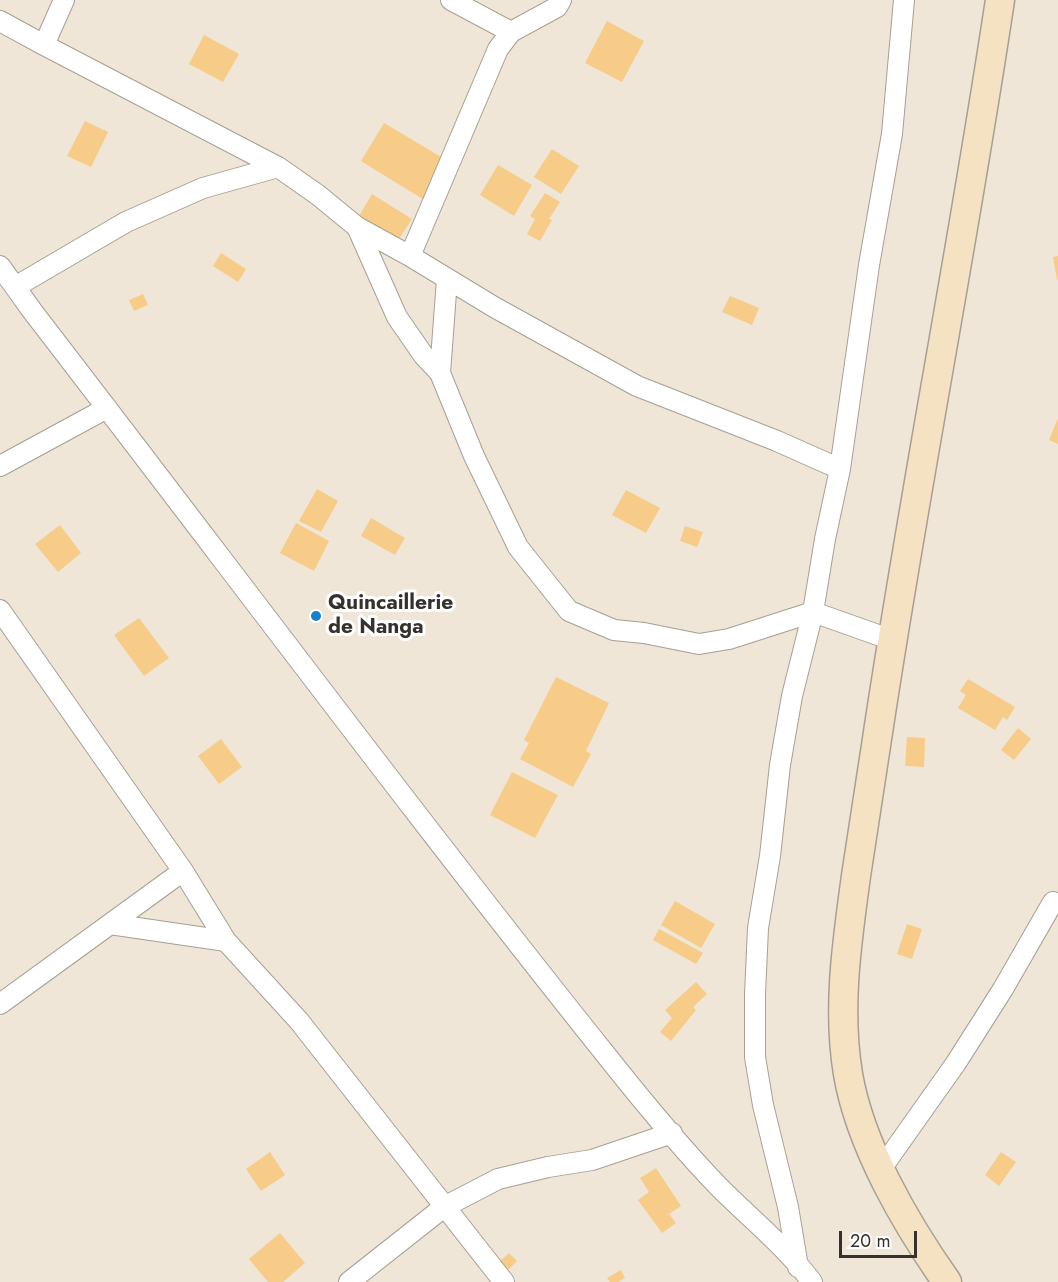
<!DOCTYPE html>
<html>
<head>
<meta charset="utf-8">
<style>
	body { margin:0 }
	#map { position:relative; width:1058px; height:1282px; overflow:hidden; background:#efe6d8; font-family:Jost,sans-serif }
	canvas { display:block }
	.scale { position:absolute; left:839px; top:1231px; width:78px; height:27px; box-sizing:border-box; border:3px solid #35312c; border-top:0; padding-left:8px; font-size:18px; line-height:21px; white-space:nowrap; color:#35312c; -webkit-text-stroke:4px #fff; paint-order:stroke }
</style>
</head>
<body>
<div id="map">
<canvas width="1058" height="1282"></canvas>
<div class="scale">20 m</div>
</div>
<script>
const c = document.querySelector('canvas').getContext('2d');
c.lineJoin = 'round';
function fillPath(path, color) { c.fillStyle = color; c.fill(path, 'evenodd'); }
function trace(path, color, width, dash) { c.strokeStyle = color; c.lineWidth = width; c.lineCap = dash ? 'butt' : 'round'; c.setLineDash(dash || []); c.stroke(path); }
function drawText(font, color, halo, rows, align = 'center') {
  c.font = font + ' Jost,sans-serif'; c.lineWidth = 6; c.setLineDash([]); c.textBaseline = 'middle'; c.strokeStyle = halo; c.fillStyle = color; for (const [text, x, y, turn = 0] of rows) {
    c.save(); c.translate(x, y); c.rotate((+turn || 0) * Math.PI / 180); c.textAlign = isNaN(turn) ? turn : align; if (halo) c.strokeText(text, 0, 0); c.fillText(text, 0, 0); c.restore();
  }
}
const building = new Path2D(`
	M 607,21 L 644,41 L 622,82 L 585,63 Z
	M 204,35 L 239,54 L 223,82 L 189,64 Z
	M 85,121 L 108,132 L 91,167 L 67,156 Z
	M 384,123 L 453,164 L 429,203 L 361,161 Z
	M 552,149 L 579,166 L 561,194 L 534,177 Z
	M 498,165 L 532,185 L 514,216 L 480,195 Z
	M 545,193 L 560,202 L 549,219 L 552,220 L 540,241 L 527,234 L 535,219 L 530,216 Z
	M 372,194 L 412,219 L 397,242 L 358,218 Z
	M 221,253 L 246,269 L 238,282 L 213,266 Z
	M 1058,256 L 1058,280 L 1057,280 L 1053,257 Z
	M 143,294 L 148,305 L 134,311 L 129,300 Z
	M 730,296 L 759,308 L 752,325 L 722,312 Z
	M 1058,418 L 1058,444 L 1049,440 Z
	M 317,489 L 338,501 L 321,532 L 299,521 Z
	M 626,490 L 660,508 L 646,533 L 612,515 Z
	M 371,518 L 405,538 L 395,555 L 361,536 Z
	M 296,523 L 329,541 L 314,571 L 280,553 Z
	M 60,525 L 81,553 L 58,572 L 35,544 Z
	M 685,526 L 703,532 L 697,547 L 680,541 Z
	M 139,618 L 169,658 L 144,676 L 114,635 Z
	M 556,677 L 609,703 L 586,751 L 591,754 L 573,787 L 520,759 L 529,743 L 524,740 Z
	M 968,679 L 1015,707 L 1007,720 L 1003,717 L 995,730 L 958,708 L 966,695 L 960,691 Z
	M 1018,728 L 1031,739 L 1014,760 L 1001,750 Z
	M 907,737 L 925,738 L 924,767 L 905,766 Z
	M 221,739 L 242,767 L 219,784 L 198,756 Z
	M 512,772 L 558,795 L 535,838 L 490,815 Z
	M 675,901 L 715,924 L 701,948 L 661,925 Z
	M 907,924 L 922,929 L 912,959 L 897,954 Z
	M 659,929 L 703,953 L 696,964 L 653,940 Z
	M 696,982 L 707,994 L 693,1007 L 696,1010 L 671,1041 L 660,1032 L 672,1018 L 665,1010 Z
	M 270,1152 L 285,1175 L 261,1191 L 246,1169 Z
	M 1001,1152 L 1016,1162 L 999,1186 L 985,1175 Z
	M 656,1168 L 681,1206 L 669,1214 L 676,1223 L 662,1233 L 638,1200 L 649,1192 L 640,1178 Z
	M 280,1233 L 305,1263 L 283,1282 L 268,1282 L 249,1259 Z
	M 509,1253 L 517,1261 L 505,1273 L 497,1264 Z
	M 621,1270 L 625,1278 L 618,1282 L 610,1282 L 607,1278 Z`);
const street = new Path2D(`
	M 64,0 L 44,45 L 278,167
	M 451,0 L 511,32
	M 0,21 L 44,45
	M 357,227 L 397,317 L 424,356 L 440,373 L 474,456 L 518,547 L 569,611 L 614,630 L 644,633 L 699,644 L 729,639 L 813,612 L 892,640
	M 410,256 L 498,49 L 511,32 L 557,7 L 561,0
	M 0,266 L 33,312 C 225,561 413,814 610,1060 C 645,1104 681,1148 720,1188 C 751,1219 786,1247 812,1282
	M 15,287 L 126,222 L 203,188 L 278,167 L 318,195 L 357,227 L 410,256 L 494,307 L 637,386 L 777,441 L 840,469
	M 440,373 L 447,279
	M 0,466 L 107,408
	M 0,610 L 183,871 L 226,941 L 299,1021 L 504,1282
	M 110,924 L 226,941
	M 0,1004 L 183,871
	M 881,1169 L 956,1063 L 1003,989 L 1053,902
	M 798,1267 L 788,1207 L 763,1105 L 755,1057 L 755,994 L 758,928 L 770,856 L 780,765 L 792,696 L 813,612 L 825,539 L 840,469 L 869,265 L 892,134 L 904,0
	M 349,1282 L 444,1207 L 498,1179 L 548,1167 L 592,1160 L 672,1133`);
const secondary = new Path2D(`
	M 947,1282 C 906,1224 860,1145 848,1074 C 837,1008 847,942 856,876 C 863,831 870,785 877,739 C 914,492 963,247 1000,0`);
const markers = [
	[316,616,6,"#1780ca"]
];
const poiNames = [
	["Quincaillerie",328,604],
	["de Nanga",328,628]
];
fillPath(building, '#f6cc88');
trace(street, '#a79f92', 22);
trace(secondary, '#a79f92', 31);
trace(street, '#fff', 20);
trace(secondary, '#f4e2c3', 28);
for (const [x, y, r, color] of markers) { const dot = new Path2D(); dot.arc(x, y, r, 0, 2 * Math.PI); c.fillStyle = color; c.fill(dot); trace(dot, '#fff', 2); }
drawText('bold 21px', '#35312c', '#fff', poiNames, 'left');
</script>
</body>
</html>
